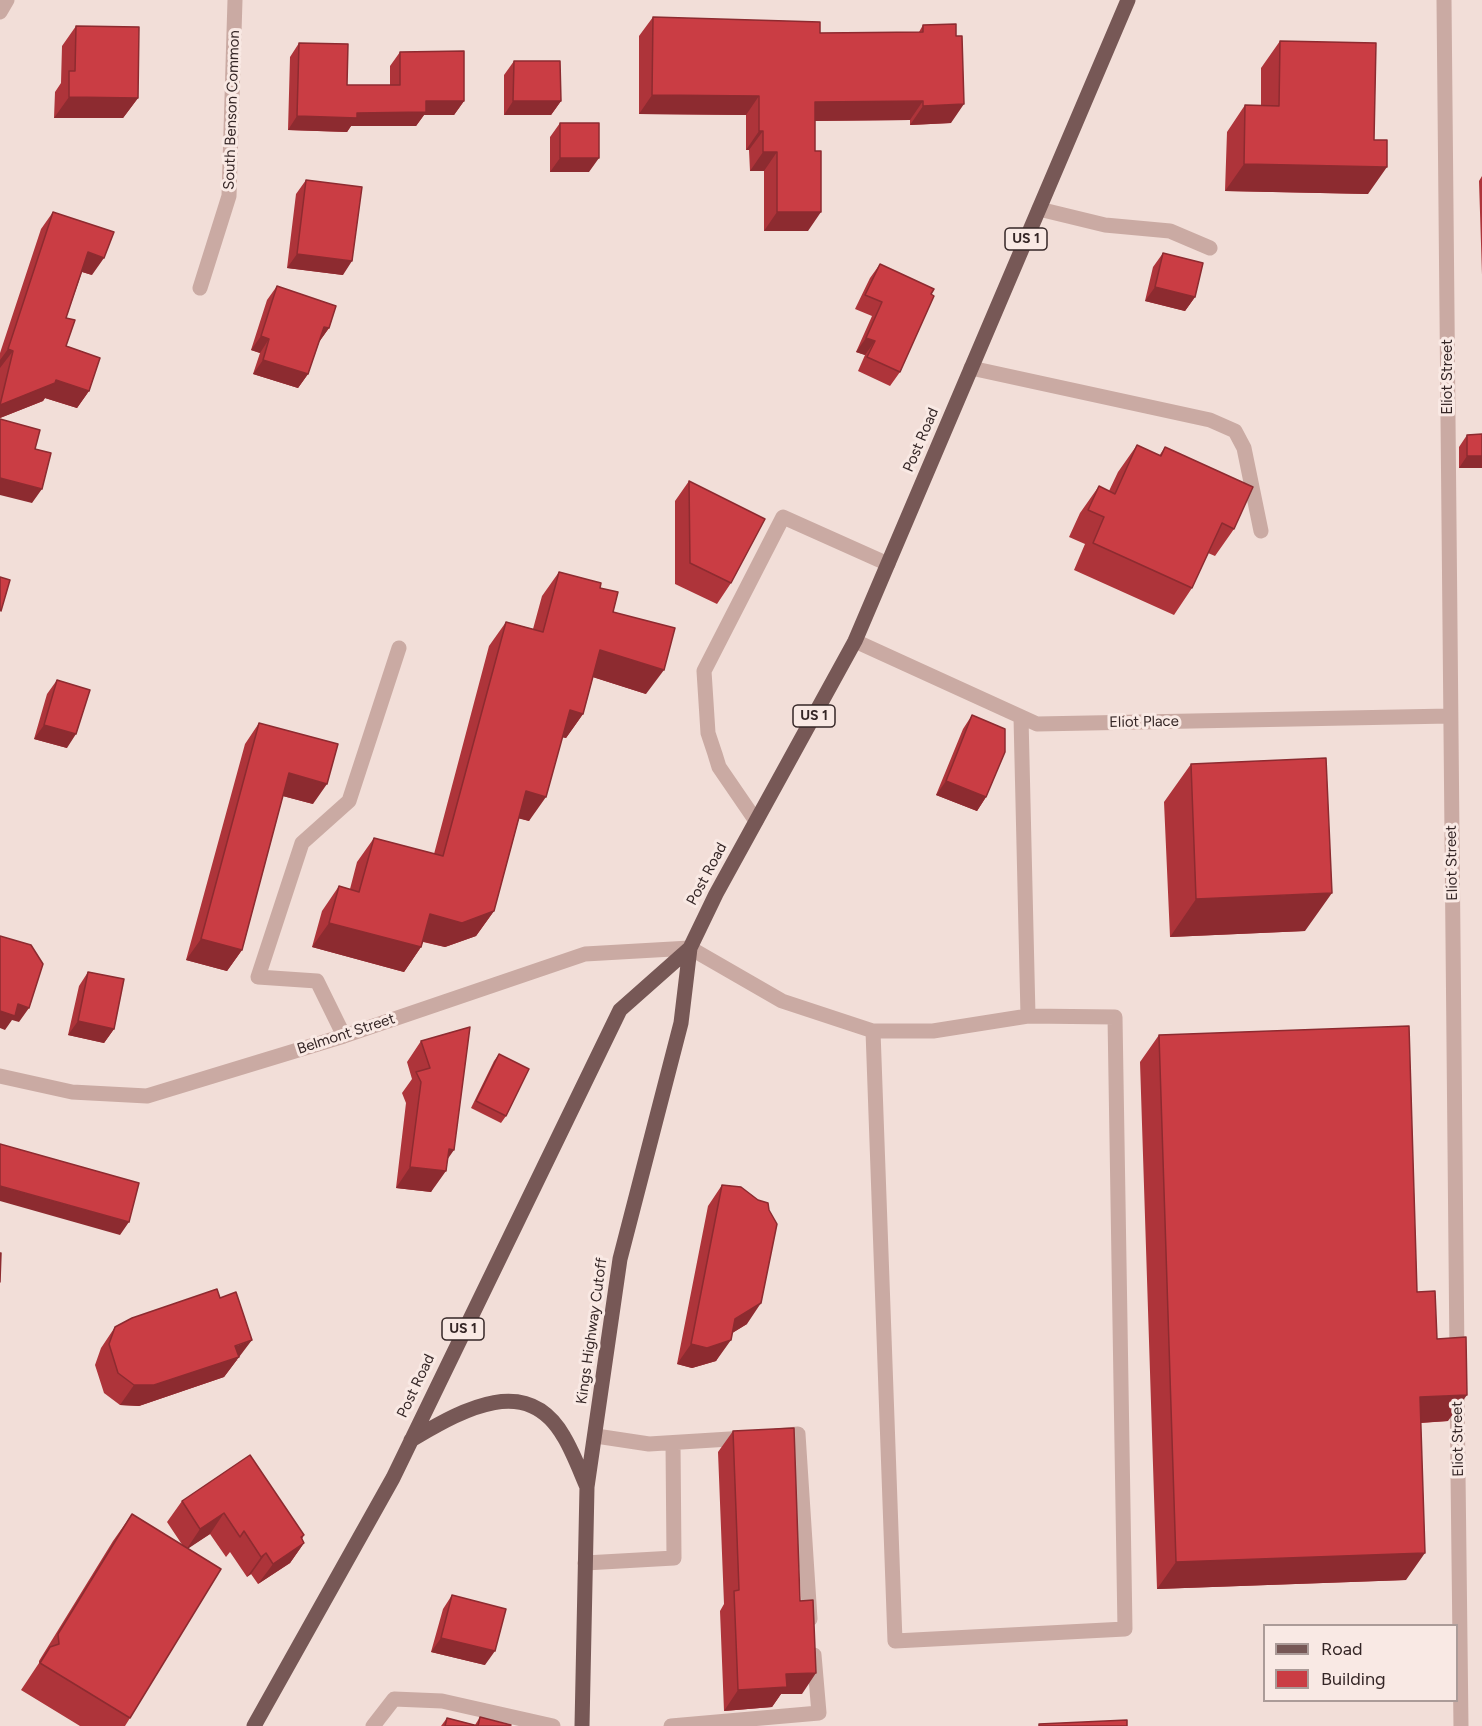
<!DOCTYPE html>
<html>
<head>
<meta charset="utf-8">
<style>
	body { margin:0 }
	#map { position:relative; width:1482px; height:1726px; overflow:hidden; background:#f2ded8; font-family:Figtree,sans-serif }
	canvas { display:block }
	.legend { position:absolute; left:1263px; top:1624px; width:195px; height:78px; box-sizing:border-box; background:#f9e9e4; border:2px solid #ab9b98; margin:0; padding:8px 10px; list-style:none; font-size:18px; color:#352626 }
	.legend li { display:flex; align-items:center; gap:12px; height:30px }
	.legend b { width:30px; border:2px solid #ab9b98 }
</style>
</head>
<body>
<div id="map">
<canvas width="1482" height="1726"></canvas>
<ul class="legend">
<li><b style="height:8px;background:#775856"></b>Road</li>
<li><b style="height:16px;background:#ca3d44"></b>Building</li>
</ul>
</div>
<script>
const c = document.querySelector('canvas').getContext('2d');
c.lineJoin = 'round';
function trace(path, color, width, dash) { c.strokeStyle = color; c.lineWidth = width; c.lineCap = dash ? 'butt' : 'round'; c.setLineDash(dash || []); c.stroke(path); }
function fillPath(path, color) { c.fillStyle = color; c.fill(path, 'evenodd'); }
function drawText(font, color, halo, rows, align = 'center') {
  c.font = font + ' Figtree,sans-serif'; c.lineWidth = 6; c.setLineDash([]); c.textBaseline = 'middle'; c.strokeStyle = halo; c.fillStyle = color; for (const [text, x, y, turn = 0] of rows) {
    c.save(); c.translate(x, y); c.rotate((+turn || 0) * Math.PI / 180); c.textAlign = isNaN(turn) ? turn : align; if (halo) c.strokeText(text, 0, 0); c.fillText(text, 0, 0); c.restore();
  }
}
const minor = new Path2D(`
	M 1444,0 L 1457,1356
	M 0,12 L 7,0
	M 1039,209 L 1105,225 L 1170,231 L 1210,248
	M 200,288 L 229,196 L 235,0
	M 971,368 L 1210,420 L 1235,431 L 1244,448 L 1261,531
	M 855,641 L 1037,724 L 1450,716
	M 1021,717 L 1028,1016
	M 756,821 L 719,767 L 715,754 L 708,733 L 704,671 L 783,517 L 888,564
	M 344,1036 L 317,981 L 258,977 L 302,843 L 349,801 L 399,648
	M 0,1076 L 72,1092 L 147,1096 L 344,1036 L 585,954 L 690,948 L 782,1001 L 873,1031 L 933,1031 L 1028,1016 L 1115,1017 L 1125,1629 L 895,1641 L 873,1031
	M 1457,1389 L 1461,1726
	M 596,1436 L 649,1444 L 746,1438
	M 776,1436 L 798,1434 L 810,1619
	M 585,1563 L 674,1558 L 673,1443
	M 373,1726 L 394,1699 L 442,1701 L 553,1726
	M 671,1726 L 819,1713 L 814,1655`);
const major = new Path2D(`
	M 411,1440 C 458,1413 526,1370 564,1437 C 573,1452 580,1471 587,1487
	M 254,1726 L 393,1478 L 620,1010 L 690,948 L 716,894 L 855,641 L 1128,0
	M 582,1726 L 587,1487 L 620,1259 L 681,1023 L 690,948`);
const wall = new Path2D(`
	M 653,17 L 820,33 L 919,32 L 923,25 L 951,123 L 910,125 L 910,120 L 815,121 L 808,231 L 764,231 L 764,171 L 750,171 L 749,150 L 746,150 L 746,115 L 639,114 L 639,36 Z
	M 76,26 L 138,98 L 123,118 L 54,118 L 55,92 L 61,83 L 62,46 Z
	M 1280,41 L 1374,140 L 1368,194 L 1225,191 L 1227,132 L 1245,105 L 1261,105 L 1261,68 Z
	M 299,43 L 347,85 L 390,85 L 390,66 L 400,52 L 464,101 L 454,115 L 424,115 L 416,126 L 351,126 L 347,132 L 288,130 L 290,57 Z
	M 514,61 L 561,101 L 551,115 L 504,115 L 504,75 Z
	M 560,123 L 589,172 L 550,172 L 550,137 Z
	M 1482,176 L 1482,275 L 1479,181 Z
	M 306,180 L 343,275 L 287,268 L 296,194 Z
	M 53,212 L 92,275 L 82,272 L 66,318 L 66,346 L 89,391 L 77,408 L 45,398 L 43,401 L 0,418 L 0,353 L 41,229 Z
	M 1163,253 L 1195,297 L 1185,311 L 1145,301 L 1153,267 Z
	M 880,264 L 900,372 L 890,386 L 858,371 L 865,355 L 856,352 L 872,316 L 855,309 L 870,278 Z
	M 277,286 L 329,328 L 319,342 L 308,374 L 298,388 L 253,374 L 260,353 L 251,350 L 267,300 Z
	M 1482,434 L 1482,468 L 1459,468 L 1459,447 L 1467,435 Z
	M 1137,445 L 1159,456 L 1165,447 L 1234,529 L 1215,556 L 1208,553 L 1192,588 L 1174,615 L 1074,570 L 1085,544 L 1069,537 L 1080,513 L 1099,486 L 1109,491 L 1118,472 Z
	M 689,481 L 731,583 L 717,604 L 675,584 L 675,501 Z
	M 559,572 L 600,588 L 613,612 L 646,694 L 593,677 L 583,714 L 566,738 L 562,737 L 529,821 L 519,818 L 494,911 L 476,936 L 445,947 L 423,942 L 421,947 L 404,972 L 312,947 L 322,911 L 339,886 L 350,889 L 357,862 L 374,838 L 434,854 L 489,646 L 506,622 L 533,629 L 542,596 Z
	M 57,680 L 67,748 L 34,739 L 47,694 Z
	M 972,715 L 986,797 L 977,811 L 936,795 L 963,729 Z
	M 259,723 L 313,804 L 283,796 L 242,950 L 227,971 L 186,960 L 245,744 Z
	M 1191,764 L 1305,931 L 1170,937 L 1164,802 Z
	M 88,972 L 114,1029 L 104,1043 L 68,1035 L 79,986 Z
	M 470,1027 L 447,1160 L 431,1192 L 396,1188 L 406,1103 L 402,1093 L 412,1079 L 407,1062 L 421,1041 Z
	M 1159,1035 L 1417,1292 L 1437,1339 L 1448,1421 L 1421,1423 L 1406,1580 L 1157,1589 L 1140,1062 Z
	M 499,1054 L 506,1116 L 501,1123 L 471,1108 L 494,1061 Z
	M 722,1185 L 747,1324 L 732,1333 L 716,1361 L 692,1368 L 677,1364 L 708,1206 Z
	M 115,1327 L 238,1361 L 236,1361 L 224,1377 L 139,1406 L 120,1405 L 104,1393 L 95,1365 L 101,1348 Z
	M 733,1431 L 802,1694 L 781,1694 L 772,1707 L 724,1711 L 720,1611 L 724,1604 L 718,1452 Z
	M 182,1501 L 304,1535 L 302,1539 L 304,1543 L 290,1563 L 258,1584 L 251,1574 L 247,1577 L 230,1552 L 226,1557 L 210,1534 L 188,1548 L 130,1718 L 125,1726 L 80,1726 L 21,1690 L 39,1663 L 39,1661 L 113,1541 L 132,1514 L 183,1546 L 167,1522 Z
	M 452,1595 L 485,1665 L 431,1652 L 443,1609 Z
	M 480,1717 L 510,1726 L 441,1726 L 447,1718 L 475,1725 Z`);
const shadedWall = new Path2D(`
	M 652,95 L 759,96 L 746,115 L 639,114 Z
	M 69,97 L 138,98 L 123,118 L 54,118 Z
	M 426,101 L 464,101 L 454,115 L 424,115 L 416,126 L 351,126 L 347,132 L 288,130 L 297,116 L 357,113 Z
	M 513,101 L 561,101 L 551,115 L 504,115 Z
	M 923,101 L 910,120 L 802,121 L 815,102 Z
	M 964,104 L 951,123 L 910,125 L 923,106 Z
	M 759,131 L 763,131 L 749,150 L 746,150 Z
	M 763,152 L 777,152 L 764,171 L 750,171 Z
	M 560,158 L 599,158 L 589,172 L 550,172 Z
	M 1244,164 L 1387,167 L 1368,194 L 1225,191 Z
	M 777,212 L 821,212 L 808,231 L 764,231 Z
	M 88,252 L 104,258 L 92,275 L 76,270 Z
	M 297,254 L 352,261 L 343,275 L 287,268 Z
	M 1155,287 L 1195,297 L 1185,311 L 1145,301 Z
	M 324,327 L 329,328 L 319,342 Z
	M 261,336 L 269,339 L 260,353 L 251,350 Z
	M 866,338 L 875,341 L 865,355 L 856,352 Z
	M 8,349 L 13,351 L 0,368 L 0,360 Z
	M 263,360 L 308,374 L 298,388 L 253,374 Z
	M 56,380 L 89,391 L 77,408 L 45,398 L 43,401 L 0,418 L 0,405 Z
	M 1467,456 L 1482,456 L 1482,468 L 1459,468 Z
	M 0,478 L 42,489 L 32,503 L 0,495 Z
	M 600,650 L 664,670 L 646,694 L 583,674 Z
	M 570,710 L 583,714 L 566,738 L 552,735 Z
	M 44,725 L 76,734 L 67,748 L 34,739 Z
	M 289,773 L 327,784 L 313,804 L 275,794 Z
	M 946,781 L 986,797 L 977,811 L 936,795 Z
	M 526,791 L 546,797 L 529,821 L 509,816 Z
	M 1332,893 L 1305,931 L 1170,937 L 1196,899 Z
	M 494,911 L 476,936 L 445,947 L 413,939 L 430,914 Z
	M 329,923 L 421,947 L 404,972 L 312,947 Z
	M 201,939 L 242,950 L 227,971 L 186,960 Z
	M 18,1004 L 29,1008 L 19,1022 L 12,1020 L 5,1030 L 0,1028 L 0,1011 Z
	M 78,1021 L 114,1029 L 104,1043 L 68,1035 Z
	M 449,1149 L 454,1150 L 440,1170 Z
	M 410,1167 L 446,1171 L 431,1192 L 396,1188 Z
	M 0,1186 L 129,1222 L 120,1235 L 0,1201 Z
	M 761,1303 L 747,1324 L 721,1340 L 735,1319 Z
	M 252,1340 L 224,1377 L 139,1406 L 120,1405 L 134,1385 Z
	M 731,1340 L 716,1361 L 692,1368 L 677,1364 L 691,1344 Z
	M 1467,1395 L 1448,1421 L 1402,1424 L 1420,1397 Z
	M 224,1513 L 210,1534 L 186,1550 L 200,1529 Z
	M 304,1535 L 295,1549 L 304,1543 L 290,1563 L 258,1584 L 273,1564 L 301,1537 Z
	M 266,1553 L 251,1574 L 247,1577 L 261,1557 Z
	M 1425,1553 L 1406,1580 L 1157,1589 L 1176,1562 Z
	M 441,1638 L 495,1651 L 485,1665 L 431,1652 Z
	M 816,1673 L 802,1694 L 781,1694 L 772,1707 L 724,1711 L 738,1690 L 786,1674 Z`);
const building = new Path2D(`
	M 653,17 L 820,22 L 820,33 L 923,32 L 923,25 L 956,24 L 956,36 L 962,36 L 964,104 L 923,106 L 923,101 L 815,102 L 815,151 L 821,151 L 821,212 L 777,212 L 777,152 L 763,152 L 763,131 L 759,131 L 759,96 L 652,95 Z
	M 76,26 L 139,27 L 138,98 L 69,97 L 69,71 L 75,71 Z
	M 1280,41 L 1376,43 L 1374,140 L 1387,140 L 1387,167 L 1244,164 L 1245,105 L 1279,106 Z
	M 299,43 L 348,44 L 347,85 L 400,85 L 400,52 L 464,51 L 464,101 L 426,101 L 426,112 L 357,113 L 357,118 L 297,116 Z
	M 514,61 L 560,61 L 561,101 L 513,101 Z
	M 560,123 L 599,123 L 599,158 L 560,158 Z
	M 306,180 L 362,187 L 352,261 L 297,254 Z
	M 53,212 L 114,232 L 104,258 L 88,252 L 66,318 L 75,320 L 66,346 L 100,358 L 89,391 L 56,380 L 55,383 L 0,405 L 13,351 L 8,349 Z
	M 1163,253 L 1203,263 L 1195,297 L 1155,287 Z
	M 880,264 L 934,289 L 931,294 L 934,296 L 900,372 L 867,357 L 875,341 L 866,338 L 882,302 L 865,295 Z
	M 277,286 L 336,306 L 329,328 L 324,327 L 308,374 L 263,360 L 269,339 L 261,336 Z
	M 0,419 L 40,430 L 35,449 L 51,453 L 42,489 L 0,478 Z
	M 1482,434 L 1482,456 L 1467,456 L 1467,435 Z
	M 1137,445 L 1161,456 L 1165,447 L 1253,487 L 1234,529 L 1222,523 L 1192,588 L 1093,543 L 1104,517 L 1088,510 L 1099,486 L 1115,494 Z
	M 689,481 L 765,519 L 731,583 L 690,563 Z
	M 559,572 L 601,583 L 600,588 L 618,592 L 613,612 L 675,628 L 664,670 L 600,650 L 583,714 L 570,710 L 546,797 L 526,791 L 494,911 L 462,923 L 430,914 L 421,947 L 329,923 L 339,886 L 359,892 L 374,838 L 443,856 L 506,622 L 543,632 Z
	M 0,577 L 10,580 L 1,611 L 0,610 Z
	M 57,680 L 90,690 L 76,734 L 44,725 Z
	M 972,715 L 1005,729 L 1005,752 L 986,797 L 946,781 Z
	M 259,723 L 338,744 L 327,784 L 289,773 L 242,950 L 201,939 Z
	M 1326,758 L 1332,893 L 1196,899 L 1191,764 Z
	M 0,936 L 31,945 L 43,964 L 29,1008 L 18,1004 L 15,1016 L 0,1011 Z
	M 88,972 L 124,979 L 114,1029 L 78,1021 Z
	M 1409,1026 L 1417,1292 L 1435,1291 L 1437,1339 L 1466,1337 L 1467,1395 L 1420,1397 L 1425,1553 L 1176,1562 L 1159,1035 Z
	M 470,1027 L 454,1150 L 449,1149 L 446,1171 L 410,1167 L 421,1082 L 416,1072 L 430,1068 L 421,1041 Z
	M 499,1054 L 529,1069 L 506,1116 L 476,1101 Z
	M 0,1144 L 139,1183 L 129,1222 L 0,1186 Z
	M 722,1185 L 741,1187 L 758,1200 L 768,1203 L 769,1210 L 777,1224 L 761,1303 L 735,1319 L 731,1340 L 707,1348 L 691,1344 Z
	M 0,1253 L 1,1253 L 0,1282 Z
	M 217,1289 L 220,1298 L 236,1292 L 252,1340 L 235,1346 L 239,1357 L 154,1385 L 134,1385 L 118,1373 L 109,1344 L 115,1327 L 132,1318 Z
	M 794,1428 L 800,1601 L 813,1600 L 816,1673 L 786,1674 L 787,1687 L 738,1690 L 734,1591 L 739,1590 L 733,1431 Z
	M 250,1455 L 304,1535 L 301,1537 L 304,1543 L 273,1564 L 266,1553 L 261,1557 L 244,1531 L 240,1537 L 224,1513 L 200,1529 L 182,1501 Z
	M 132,1514 L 221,1569 L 130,1718 L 40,1663 L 50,1647 L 59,1644 L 58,1634 Z
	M 452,1595 L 506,1609 L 495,1651 L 441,1638 Z
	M 480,1717 L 511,1725 L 510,1726 L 445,1726 L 447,1718 L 478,1726 Z
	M 1127,1720 L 1127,1726 L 1039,1726 L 1039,1724 Z`);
const shields = [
	[1026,239,42],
	[814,716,42],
	[463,1329,42]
];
const shieldNames = [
	["US 1",1026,239],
	["US 1",814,716],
	["US 1",463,1329]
];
const streetNames = [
	["South Benson Common",232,110,-88],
	["Eliot Street",1448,377,-90],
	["Post Road",921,440,-67],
	["Eliot Place",1144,722,-1],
	["Eliot Street",1452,863,-91],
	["Post Road",707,874,-62],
	["Belmont Street",346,1034,-18],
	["Kings Highway Cutoff",592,1331,-82],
	["Post Road",416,1386,-65],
	["Eliot Street",1458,1439,-91]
];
trace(minor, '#caaaa3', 15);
trace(major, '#775856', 15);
fillPath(wall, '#ae343a');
fillPath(shadedWall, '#8d2b30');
fillPath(building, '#ca3d44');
trace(building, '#8d2b30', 1.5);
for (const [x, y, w] of shields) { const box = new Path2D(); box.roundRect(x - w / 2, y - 11, w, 22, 4.5); c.fillStyle = '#f9e9e4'; c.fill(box); trace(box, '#352626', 1.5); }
drawText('bold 14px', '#352626', null, shieldNames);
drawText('15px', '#352626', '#f9e9e4', streetNames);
</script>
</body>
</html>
